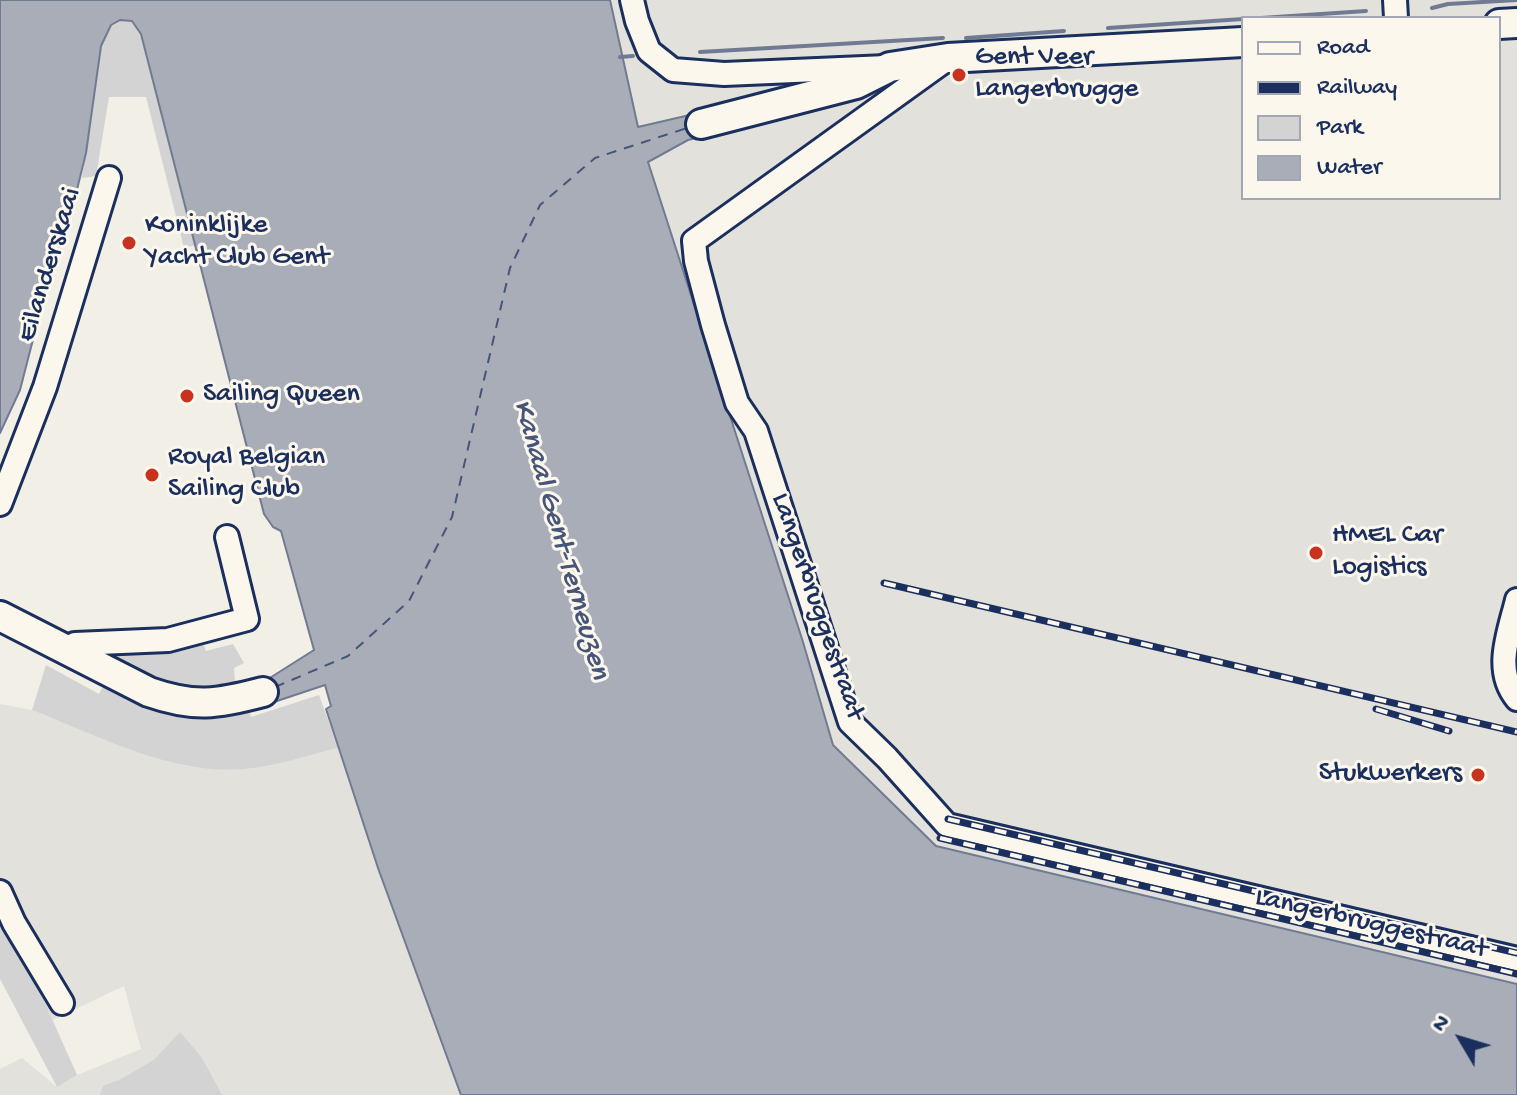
<!DOCTYPE html>
<html>
<head>
<meta charset="utf-8">
<style>
	body { margin:0 }
	#map { position:relative; width:1517px; height:1095px; overflow:hidden; background:#f2efe6; font-family:"Gochi Hand",sans-serif }
	canvas { display:block }
	.legend { position:absolute; left:1241px; top:16px; width:260px; height:184px; box-sizing:border-box; background:#fbf7ec; border:2px solid #a1a7b3; margin:0; padding:10px 14px; list-style:none; font-size:24px; color:#1b2f5e }
	.legend li { display:flex; align-items:center; gap:16px; height:40px }
	.legend b { width:40px; border:2px solid #a1a7b3 }
	.north { position:absolute; left:1421px; top:999px; width:80px; height:80px; -webkit-text-stroke:6px #fbf7ec; paint-order:stroke; rotate:308deg; font-size:22px; font-weight:700; line-height:32px; text-align:center; color:#1b2f5e }
	.north::after { content:''; display:block; margin:auto; width:28px; height:36px; background:#1b2f5e; clip-path:polygon(50% 0,100% 100%,50% 72%,0 100%) }
</style>
</head>
<body>
<div id="map">
<canvas width="1517" height="1095"></canvas>
<ul class="legend">
<li><b style="height:10px;background:#fbf7ec"></b>Road</li>
<li><b style="height:10px;background:#1b2f5e"></b>Railway</li>
<li><b style="height:22px;background:#d2d3d2"></b>Park</li>
<li><b style="height:22px;background:#a9adb7"></b>Water</li>
</ul>
<div class="north">N</div>
</div>
<script>
const c = document.querySelector('canvas').getContext('2d');
c.lineJoin = 'round';
function fillPath(path, color) { c.fillStyle = color; c.fill(path, 'evenodd'); }
function trace(path, color, width, dash) { c.strokeStyle = color; c.lineWidth = width; c.lineCap = dash ? 'butt' : 'round'; c.setLineDash(dash || []); c.stroke(path); }
function drawText(font, color, halo, rows, align = 'center') {
  c.font = font + ' "Gochi Hand",sans-serif'; c.lineWidth = 6; c.setLineDash([]); c.textBaseline = 'middle'; c.strokeStyle = halo; c.fillStyle = color; for (const [text, x, y, turn = 0] of rows) {
    c.save(); c.translate(x, y); c.rotate((+turn || 0) * Math.PI / 180); c.textAlign = isNaN(turn) ? turn : align; if (halo) c.strokeText(text, 0, 0); c.fillText(text, 0, 0); c.restore();
  }
}
const built = new Path2D(`
	M 610,0 L 1517,0 L 1517,984 L 936,846 L 833,745 L 803,642 L 648,161 L 688,140 L 700,137 L 694,114 L 638,128 ZM 1243,18 L 1499,18 L 1499,198 L 1243,198 Z
	M 0,704 L 32,710 L 141,752 L 189,766 L 243,769 L 338,748 L 378,868 L 461,1095 L 0,1095 L 0,1069 L 22,1058 L 57,1087 L 77,1075 L 141,1049 L 124,986 L 52,1020 L 0,912 Z`);
const green = new Path2D(`
	M 120,20 L 132,21 L 141,34 L 196,245 L 184,248 L 146,97 L 109,97 L 96,176 L 82,178 L 101,46 L 111,25 Z
	M 201,638 L 206,651 L 233,644 L 244,663 L 234,668 L 235,682 C 173,693 159,682 106,654 L 107,648 Z
	M 46,665 L 99,694 L 104,684 C 162,712 184,726 249,710 L 251,717 L 319,695 L 338,748 C 307,755 274,767 243,769 C 170,775 98,735 32,710 Z
	M 0,912 L 45,1003 L 77,1075 L 57,1087 L 0,979 Z
	M 180,1032 L 202,1058 L 222,1095 L 100,1095 L 103,1086 L 119,1080 L 154,1060 Z`);
const water = new Path2D(`
	M 0,0 L 610,0 L 638,127 L 694,114 L 700,137 L 688,140 L 648,162 L 803,642 L 833,745 L 936,846 L 1517,984 L 1517,1095 L 461,1095 L 378,868 L 326,709 L 331,706 L 325,685 L 271,703 L 265,681 L 314,650 L 281,531 L 273,527 L 264,514 L 141,34 L 132,21 L 120,20 L 111,25 L 101,46 L 86,153 L 72,210 L 36,328 L 20,390 L 0,433 Z`);
const stream = new Path2D(`
	M 1432,8 L 1448,4 L 1517,0
	M 1261,18 L 1366,11
	M 1108,28 L 1243,19
	M 966,38 L 1064,31
	M 700,52 L 943,38
	M 620,57 L 633,56`);
const ferry = new Path2D(`
	M 275,687 L 348,656 L 409,601 L 452,517 L 510,268 L 540,205 L 595,158 L 687,128`);
const minor = new Path2D(`
	M 632,0 L 637,21 L 649,51 L 673,70 L 724,74 L 887,67
	M 1395,0 L 1396,18
	M 947,59 L 694,241 L 696,261 L 713,325 L 737,403 L 756,431 L 850,722 L 887,758 L 947,825 L 1517,959
	M 0,504 L 45,387 L 109,178
	M 1517,600 C 1509,633 1493,670 1517,699
	M 71,652 L 75,644 L 168,640 L 247,619 L 227,537
	M 0,892 L 14,923 L 62,1003`);
const major = new Path2D(`
	M 1499,24 L 1517,23
	M 701,124 L 856,84 L 890,67 L 948,58 L 1243,42
	M 0,616 L 149,692 C 195,708 217,704 263,692`);
const rail = new Path2D(`
	M 884,583 L 1517,732
	M 1376,709 L 1449,731
	M 948,819 L 1517,953
	M 940,838 L 1517,974`);
const markers = [
	[959,75,8,"#c8321e"],
	[129,243,8,"#c8321e"],
	[187,396,8,"#c8321e"],
	[152,475,8,"#c8321e"],
	[1316,553,8,"#c8321e"],
	[1478,775,8,"#c8321e"]
];
const poiNames = [
	["Gent Veer",975,59],
	["Langerbrugge",975,91],
	["Koninklijke",145,227],
	["Yacht Club Gent",145,259],
	["Sailing Queen",203,396],
	["Royal Belgian",168,459],
	["Sailing Club",168,491],
	["HMEL Car",1332,537],
	["Logistics",1332,569],
	["Stukwerkers",1462,775,"right"]
];
const streetNames = [
	["Eilanderskaai",51,265,-73],
	["Langerbruggestraat",816,607,71],
	["Langerbruggestraat",1371,925,13]
];
const waterNames = [
	["Kanaal Gent-Terneuzen",559,540,74]
];
fillPath(built, '#e2e1dc');
fillPath(green, '#d2d3d2');
fillPath(water, '#a9adb7');
trace(water, '#707b93', 2);
trace(stream, '#707b93', 4);
trace(ferry, '#465579', 2, [10, 8]);
trace(minor, '#1b2f5e', 28);
trace(major, '#1b2f5e', 34);
trace(minor, '#fbf7ec', 22);
trace(major, '#fbf7ec', 28);
trace(rail, '#1b2f5e', 7);
trace(rail, '#fbf7ec', 4, [12]);
for (const [x, y, r, color] of markers) { const dot = new Path2D(); dot.arc(x, y, r, 0, 2 * Math.PI); c.fillStyle = color; c.fill(dot); trace(dot, '#fbf7ec', 3); }
drawText('28px', '#1b2f5e', '#fbf7ec', poiNames, 'left');
drawText('28px', '#1b2f5e', '#fbf7ec', streetNames);
drawText('italic 30px', '#465579', '#fbf7ec', waterNames);
</script>
</body>
</html>
